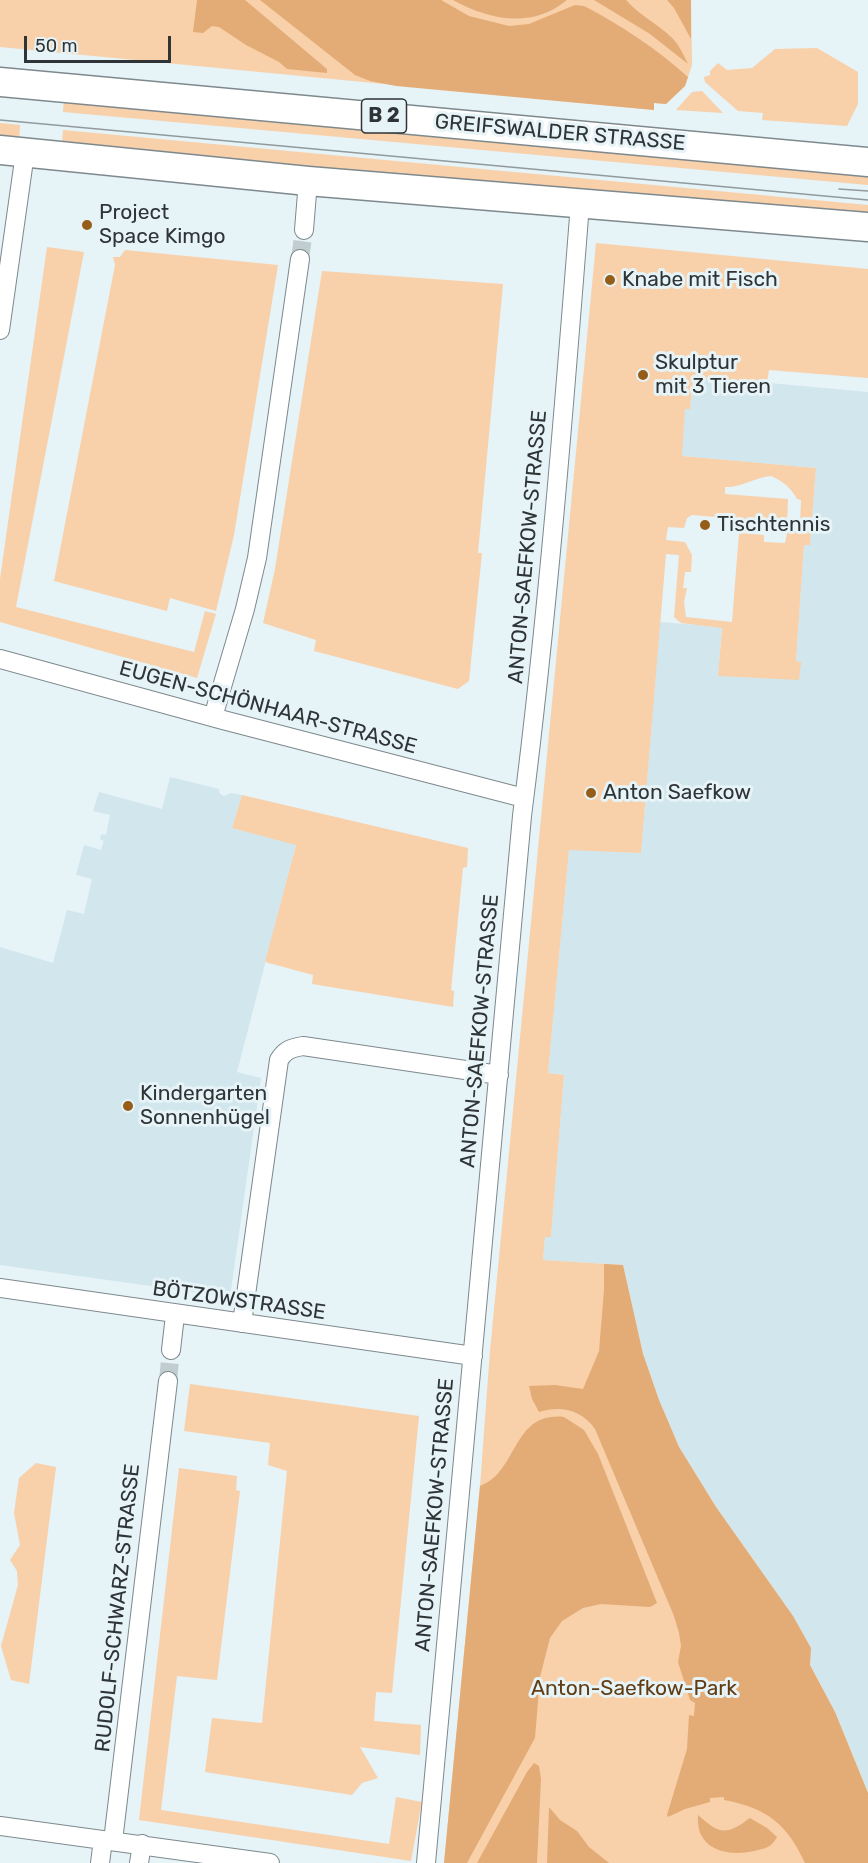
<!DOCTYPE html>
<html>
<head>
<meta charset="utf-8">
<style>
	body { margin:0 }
	#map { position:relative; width:868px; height:1863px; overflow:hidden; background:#e6f3f7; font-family:Rubik,sans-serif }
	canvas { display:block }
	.scale { position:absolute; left:24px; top:36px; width:147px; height:27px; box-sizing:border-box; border:3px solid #2f3436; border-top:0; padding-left:8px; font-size:18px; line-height:21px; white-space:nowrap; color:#2f3436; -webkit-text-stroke:4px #e6f3f7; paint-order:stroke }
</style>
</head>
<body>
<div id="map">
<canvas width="868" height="1863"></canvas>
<div class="scale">50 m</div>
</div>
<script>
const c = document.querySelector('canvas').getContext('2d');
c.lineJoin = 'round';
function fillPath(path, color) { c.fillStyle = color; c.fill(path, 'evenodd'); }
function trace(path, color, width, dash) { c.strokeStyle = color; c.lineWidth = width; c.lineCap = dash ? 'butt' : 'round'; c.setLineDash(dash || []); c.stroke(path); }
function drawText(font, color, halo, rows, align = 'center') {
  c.font = font + ' Rubik,sans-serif'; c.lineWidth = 6; c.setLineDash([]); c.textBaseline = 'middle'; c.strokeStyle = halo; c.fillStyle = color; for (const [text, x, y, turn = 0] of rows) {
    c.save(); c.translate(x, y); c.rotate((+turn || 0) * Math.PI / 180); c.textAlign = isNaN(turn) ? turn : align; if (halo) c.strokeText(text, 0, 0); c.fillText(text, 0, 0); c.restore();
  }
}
const built = new Path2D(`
	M 693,376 L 868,392 L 868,1793 L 835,1712 L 810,1664 L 811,1648 L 793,1616 L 716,1507 L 679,1447 L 659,1400 L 643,1354 L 623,1265 L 543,1260 L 545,1236 L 551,1237 L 564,1075 L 548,1073 L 569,849 L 641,853 L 660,622 L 722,627 L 718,676 L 801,662 L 796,662 L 804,544 L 810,545 L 816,468 L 681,456 L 685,409 L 690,409 Z
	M 170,777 L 219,789 L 220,794 L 224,796 L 231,793 L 242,795 L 232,828 L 296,844 L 237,1072 L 261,1078 L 230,1297 L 0,1265 L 0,947 L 53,963 L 67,910 L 84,914 L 92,879 L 76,875 L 84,845 L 101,850 L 104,841 L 100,839 L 101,834 L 106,835 L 110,815 L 93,811 L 99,792 L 162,809 Z`);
const green = new Path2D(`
	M 0,0 L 691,0 L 692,65 L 685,86 L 666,104 L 654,103 L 654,110 L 0,47 Z
	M 817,48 L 858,72 L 858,104 L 847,126 L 762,120 L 763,113 L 738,111 L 705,82 L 704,77 L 710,75 L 710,71 L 718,63 L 727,70 L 752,68 L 775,49 Z
	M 702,91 L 723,113 L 676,110 L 692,92 Z
	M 64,98 L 868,171 L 868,185 L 63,112 Z
	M 0,123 L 20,125 L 19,141 L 0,139 Z
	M 63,130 L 868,205 L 868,219 L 62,143 Z
	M 596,243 L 868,269 L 868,378 L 769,370 L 767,383 L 693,377 L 690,409 L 685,409 L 682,456 L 816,468 L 810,545 L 804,545 L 796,661 L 801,662 L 799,680 L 718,676 L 722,628 L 681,623 L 674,617 L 679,555 L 666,554 L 641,853 L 569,850 L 548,1073 L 564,1075 L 551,1237 L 545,1237 L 543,1260 L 623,1265 L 643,1354 L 659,1400 L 679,1447 L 716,1507 L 793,1616 L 811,1648 L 810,1665 L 835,1712 L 868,1793 L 868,1863 L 444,1863 L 480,1486 L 490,1351 ZM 771,476 C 783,481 791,488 797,499 L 801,500 L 800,525 L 789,524 L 785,543 L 764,542 L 764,535 L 739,533 L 732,622 L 686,617 L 684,602 L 687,588 L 683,588 L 685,572 L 691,572 L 692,555 L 685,542 L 666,540 L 668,527 L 684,528 L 687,518 L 692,515 L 787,523 L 788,499 L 725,494 L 725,487 C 741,488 755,477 771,476 Z
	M 47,247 L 84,252 L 16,607 L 194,652 L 205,611 L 216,614 L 197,678 L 0,622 L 0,579 Z
	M 125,250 L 278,265 L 234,535 L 216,611 L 170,598 L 167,611 L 54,581 L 115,265 L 113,257 L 120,257 Z
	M 322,271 L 503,284 L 478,553 L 482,553 L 469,681 L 458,689 L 314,651 L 316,640 L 263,623 L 275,569 Z
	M 242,795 L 468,848 L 467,867 L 463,868 L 451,990 L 454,991 L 453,1007 L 312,984 L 313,975 L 265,962 L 296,845 L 232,828 Z
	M 190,1384 L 419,1416 L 392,1693 L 376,1692 L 374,1721 L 421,1725 L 420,1755 L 360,1747 L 378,1778 L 362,1783 L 352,1795 L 205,1772 L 212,1718 L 262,1723 L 287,1471 L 268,1465 L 270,1443 L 184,1431 Z
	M 36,1463 L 56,1467 L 29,1684 L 11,1680 L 1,1646 L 18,1585 L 17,1571 L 10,1560 L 20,1545 L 14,1513 L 19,1478 Z
	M 179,1468 L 237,1476 L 236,1490 L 240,1491 L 217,1680 L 177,1676 L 161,1810 L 389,1844 L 396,1797 L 422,1802 L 411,1861 L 139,1820 Z`);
const forest = new Path2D(`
	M 197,0 L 245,0 L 327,69 L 327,73 L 287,69 L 279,62 L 246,45 L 219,27 L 212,26 L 203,33 L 193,32 Z
	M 260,0 L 441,0 L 469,16 L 509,26 L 529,24 L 575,5 L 584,6 C 621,25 657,49 688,77 L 685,86 L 666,104 L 654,103 L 654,110 L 396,86 L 370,81 L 355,75 Z
	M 453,0 L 567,0 C 532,29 489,20 453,0 Z
	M 594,0 L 626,0 C 639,15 656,23 670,36 C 679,44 683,54 688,64 L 650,34 Z
	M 667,0 L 691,0 L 691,39 L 674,8 Z
	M 604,1264 L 623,1265 L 643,1354 L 659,1400 L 679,1447 L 716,1507 L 793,1616 L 811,1648 L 810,1665 L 835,1712 L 868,1793 L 868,1863 L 805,1863 C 787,1824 767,1808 724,1800 L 724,1797 L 710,1798 L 710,1802 L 685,1809 L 668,1817 L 667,1815 L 687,1749 L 689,1715 L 694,1716 L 695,1703 L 690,1700 L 678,1662 L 681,1646 L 679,1633 L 674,1616 L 595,1429 C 582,1410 561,1405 539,1412 L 532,1399 L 529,1386 L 555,1385 L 583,1389 L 599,1351 L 604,1290 Z
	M 564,1417 L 584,1430 L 598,1454 L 657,1603 L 650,1607 L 601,1604 L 583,1608 L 562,1621 L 550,1638 L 540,1677 L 535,1738 L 467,1863 L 444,1863 L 480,1486 C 518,1473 512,1411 564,1417 Z
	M 534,1763 L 539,1766 L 541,1779 L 537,1863 L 477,1863 L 527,1772 Z
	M 549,1807 L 560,1820 L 577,1831 L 589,1847 L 609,1863 L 547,1863 Z
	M 698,1815 C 711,1826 721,1837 738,1826 C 743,1824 746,1820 750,1818 L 767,1828 L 777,1837 C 771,1848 766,1848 754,1851 C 728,1857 695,1850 698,1815 Z`);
const streetTunnel = new Path2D(`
	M 300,259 L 304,230
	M 168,1381 L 171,1350`);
const street = new Path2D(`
	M 304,230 L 308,181
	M 0,330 L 25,153
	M 0,659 L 223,720 L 524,798
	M 213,717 L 245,609 L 257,558 L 300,259
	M 0,1288 L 473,1356
	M 242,1323 L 279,1060 C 285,1050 291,1048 303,1046 L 499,1075
	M 171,1350 L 175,1315
	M 0,1826 L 270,1863
	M 113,1841 L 168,1381
	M 100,1863 L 103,1840
	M 139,1863 L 142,1844
	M 426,1863 L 522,816 C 548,613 564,408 580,204`);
const primary = new Path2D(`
	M 0,82 L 868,162
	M 0,150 L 308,181 L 868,227`);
const tram = new Path2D(`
	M 0,120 L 868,200
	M 839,189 L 868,191`);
const markers = [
	[87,225,6,"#955d18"],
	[610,280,6,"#955d18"],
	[643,375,6,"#955d18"],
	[705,525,6,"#955d18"],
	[591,793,6,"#955d18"],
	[128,1106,6,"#955d18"]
];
const shields = [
	[384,116,45]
];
const shieldNames = [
	["B 2",384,116]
];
const streetNames = [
	["GREIFSWALDER STRASSE",560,133,5],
	["ANTON-SAEFKOW-STRASSE",528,547,-85],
	["EUGEN-SCHÖNHAAR-STRASSE",268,708,15],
	["ANTON-SAEFKOW-STRASSE",480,1031,-85],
	["BÖTZOWSTRASSE",239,1301,8],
	["ANTON-SAEFKOW-STRASSE",435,1515,-85],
	["RUDOLF-SCHWARZ-STRASSE",118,1608,-84]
];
const poiNames = [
	["Project",99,213],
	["Space Kimgo",99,237],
	["Knabe mit Fisch",622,280],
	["Skulptur",655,363],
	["mit 3 Tieren",655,387],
	["Tischtennis",717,525],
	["Anton Saefkow",603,793],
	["Kindergarten",140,1094],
	["Sonnenhügel",140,1118]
];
const parkNames = [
	["Anton-Saefkow-Park",634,1689]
];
fillPath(built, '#d2e6ed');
fillPath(green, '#f8d0aa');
fillPath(forest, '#e3ac76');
trace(streetTunnel, '#c1cdd0', 18, [18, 9]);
trace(street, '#7e898d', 20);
trace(primary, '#7e898d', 31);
trace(street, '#fff', 18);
trace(primary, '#fff', 28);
trace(tram, '#919a9d', 1.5);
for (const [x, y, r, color] of markers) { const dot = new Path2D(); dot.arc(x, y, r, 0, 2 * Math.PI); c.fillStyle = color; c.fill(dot); trace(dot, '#e6f3f7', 2); }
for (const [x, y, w] of shields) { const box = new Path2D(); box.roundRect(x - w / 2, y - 17, w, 34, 4.5); c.fillStyle = '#e6f3f7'; c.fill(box); trace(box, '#2f3436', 1.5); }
drawText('bold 20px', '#2f3436', null, shieldNames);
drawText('21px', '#2f3436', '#e6f3f7', streetNames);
drawText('21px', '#2f3436', '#e6f3f7', poiNames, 'left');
drawText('21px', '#623d14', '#e6f3f7', parkNames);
</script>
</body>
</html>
